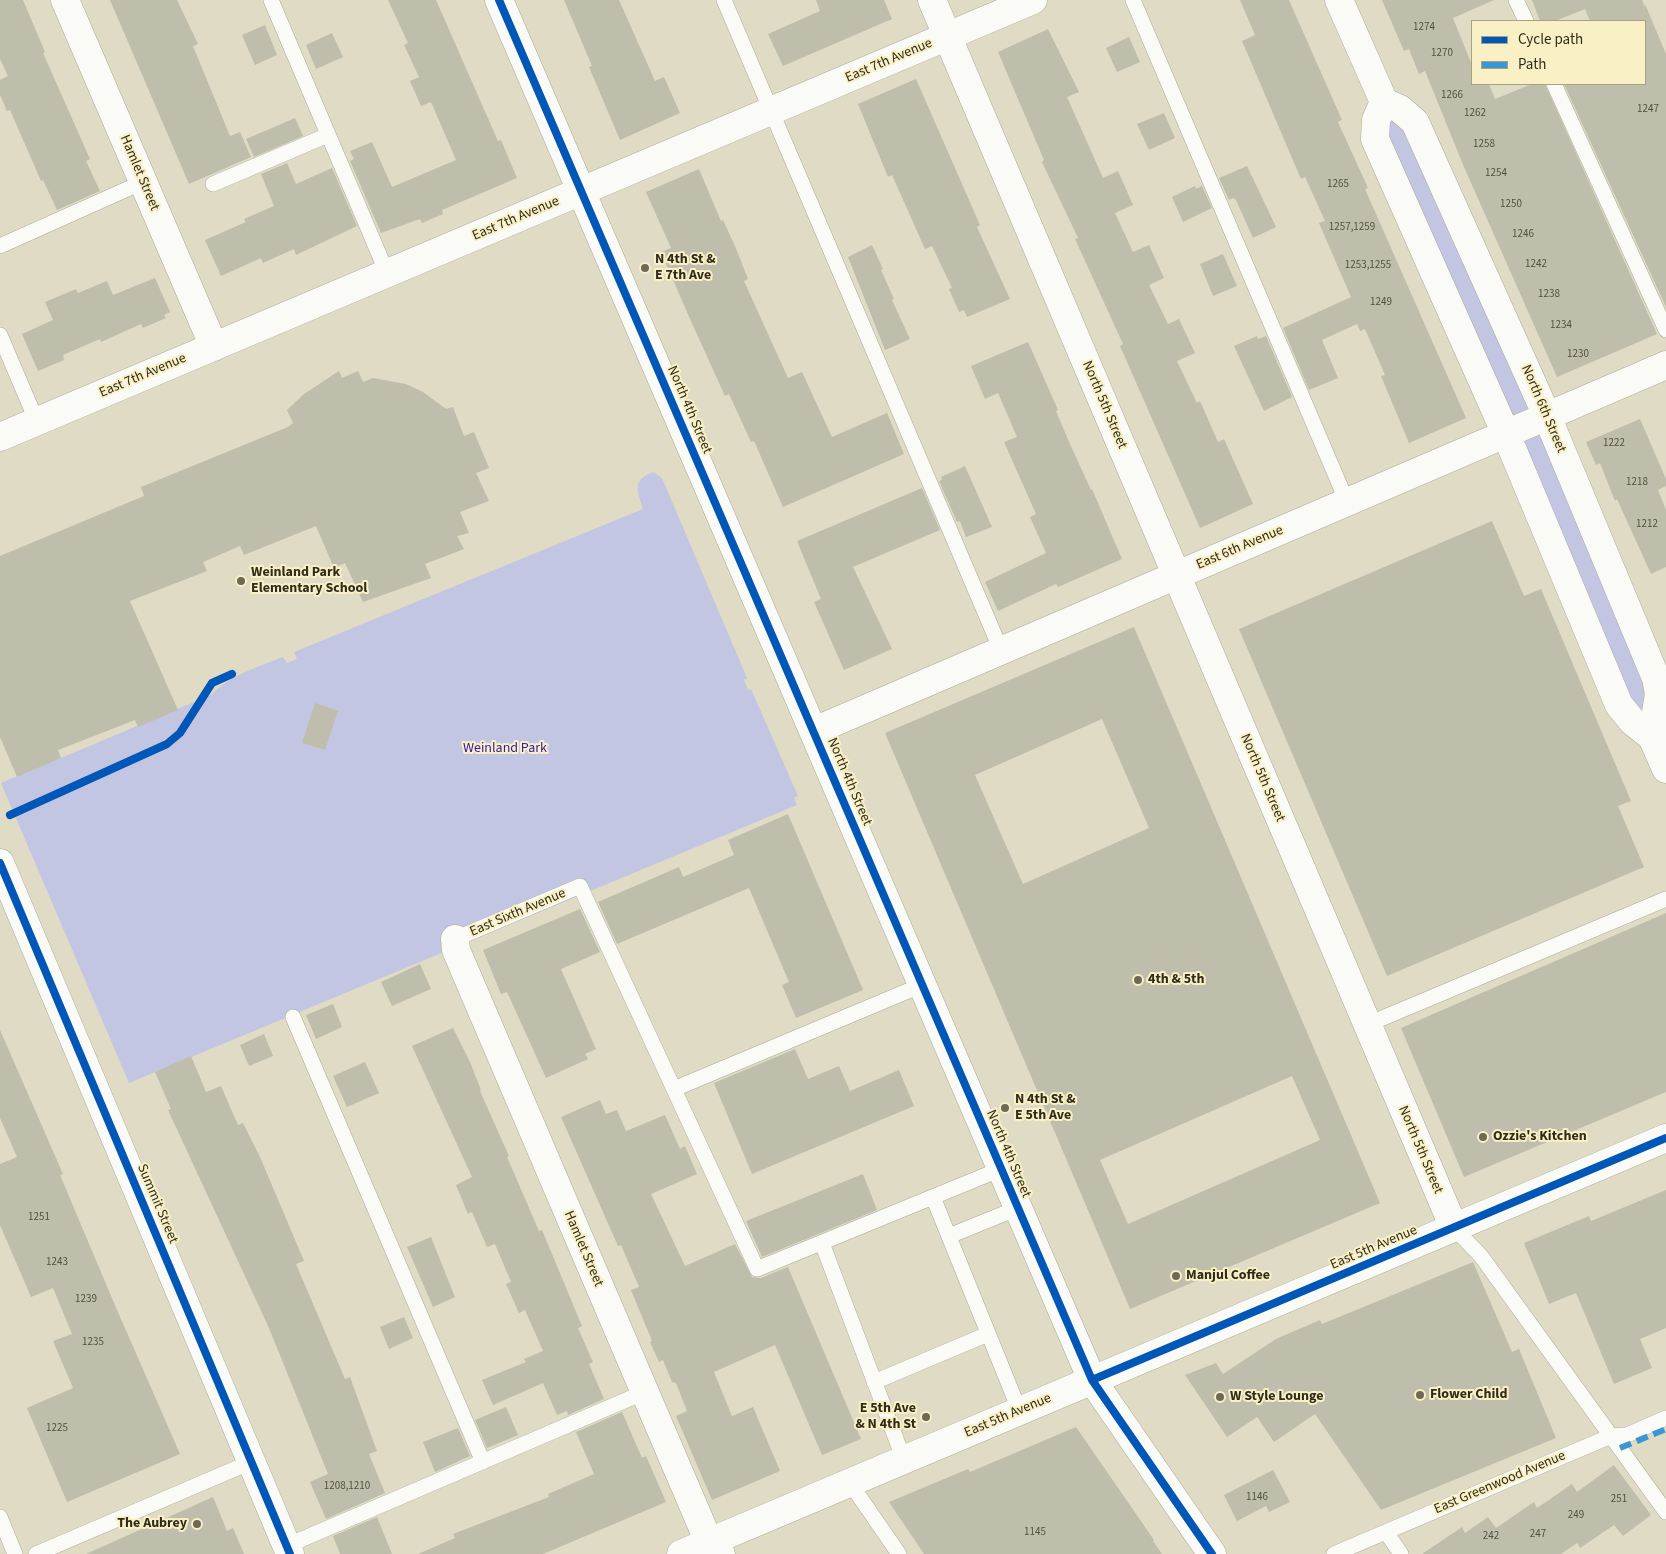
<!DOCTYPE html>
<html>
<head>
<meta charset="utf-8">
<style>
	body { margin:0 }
	#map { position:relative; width:1666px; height:1554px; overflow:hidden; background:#dfdbc4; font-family:"Source Sans 3",sans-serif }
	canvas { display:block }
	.legend { position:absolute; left:1471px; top:20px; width:175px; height:65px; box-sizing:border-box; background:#f9f0c5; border:1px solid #a8a281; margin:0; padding:6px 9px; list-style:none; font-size:15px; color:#2f2c1b }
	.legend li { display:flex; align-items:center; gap:10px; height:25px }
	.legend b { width:25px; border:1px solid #a8a281 }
</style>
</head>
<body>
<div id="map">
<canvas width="1666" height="1554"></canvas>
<ul class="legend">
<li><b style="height:6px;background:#0057b8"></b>Cycle path</li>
<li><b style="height:6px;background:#3d96d4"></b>Path</li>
</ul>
</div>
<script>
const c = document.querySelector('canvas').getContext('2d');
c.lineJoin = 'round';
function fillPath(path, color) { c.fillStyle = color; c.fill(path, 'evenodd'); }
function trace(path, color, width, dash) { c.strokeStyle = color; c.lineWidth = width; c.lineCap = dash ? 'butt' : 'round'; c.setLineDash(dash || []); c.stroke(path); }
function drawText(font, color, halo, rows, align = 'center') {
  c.font = font + ' "Source Sans 3",sans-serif'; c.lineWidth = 4; c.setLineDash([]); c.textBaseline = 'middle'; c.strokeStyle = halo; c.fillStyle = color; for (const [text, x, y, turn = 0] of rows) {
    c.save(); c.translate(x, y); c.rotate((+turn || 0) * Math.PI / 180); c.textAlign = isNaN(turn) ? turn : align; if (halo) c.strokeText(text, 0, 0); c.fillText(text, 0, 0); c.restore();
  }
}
const green = new Path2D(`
	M 1400,109 L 1659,694 L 1633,722 L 1376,120 Z
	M 653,472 L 662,478 L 747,678 L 744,680 L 748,690 L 751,689 L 798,796 L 794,798 L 797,805 L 129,1083 L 1,783 L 211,695 C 230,675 258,667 283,657 L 287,663 L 297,659 L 294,652 L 643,509 C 638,492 631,480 653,472 Z`);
const building = new Path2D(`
	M 0,0 L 23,0 L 45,52 L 43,53 L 90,159 L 86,161 L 100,191 L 57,210 L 43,180 L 41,181 L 10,110 L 7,111 L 0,95 L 0,80 L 8,76 L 0,59 Z
	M 110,0 L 177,0 L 198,44 L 193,46 L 230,136 L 240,132 L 251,157 L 189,184 Z
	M 388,0 L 436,0 L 498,141 L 501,140 L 517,178 L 442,210 L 443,214 L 422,223 L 420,219 L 381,233 L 350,161 L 354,159 L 350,151 L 372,142 L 392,187 L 456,160 L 431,102 L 421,106 L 410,81 L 419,77 L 404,45 L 408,43 Z
	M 564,0 L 619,0 L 655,81 L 664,77 L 680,113 L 620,140 L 589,67 L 592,66 Z
	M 816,0 L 884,0 L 892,19 L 783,66 L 768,34 L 820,11 Z
	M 1240,0 L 1289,0 L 1342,120 L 1338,122 L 1368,188 L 1365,189 L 1466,418 L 1409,443 L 1381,376 L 1385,375 L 1365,329 L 1360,331 L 1357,324 L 1322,340 L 1338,378 L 1309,390 L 1283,328 L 1351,297 L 1319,223 L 1325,221 L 1305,177 L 1301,179 L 1242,41 L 1255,35 Z
	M 1382,0 L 1494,0 L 1453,18 L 1472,65 L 1472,84 L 1489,84 L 1495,99 L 1532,84 L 1545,84 L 1657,334 L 1557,377 L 1464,167 L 1425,71 L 1419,74 L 1409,49 L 1404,51 Z
	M 1532,0 L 1642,0 L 1645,7 L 1645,4 L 1666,54 L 1666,307 L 1564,84 L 1645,84 L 1645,21 L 1590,21 L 1585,9 L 1555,21 L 1540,21 Z
	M 265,25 L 277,55 L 255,65 L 242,35 Z
	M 1048,29 L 1079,92 L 1067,97 L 1103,178 L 1118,171 L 1133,205 L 1115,213 L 1133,252 L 1149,245 L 1164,278 L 1149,285 L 1168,324 L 1179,319 L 1195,353 L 1177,361 L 1197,403 L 1200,401 L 1218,442 L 1224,439 L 1253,504 L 1200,528 L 1120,346 L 1123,344 L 1075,239 L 1078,238 L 1042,162 L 1044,160 L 998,52 Z
	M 332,33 L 343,57 L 316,69 L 306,45 Z
	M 1129,37 L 1140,62 L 1117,72 L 1106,48 Z
	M 916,79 L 980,225 L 977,227 L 1010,299 L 967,317 L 964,310 L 959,312 L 949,289 L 952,288 L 932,246 L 925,249 L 892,175 L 888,177 L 858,104 Z
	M 1164,113 L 1175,138 L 1149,150 L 1137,124 Z
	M 295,118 L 303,136 L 254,157 L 246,139 Z
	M 287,163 L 296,184 L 332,168 L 357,226 L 296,255 L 294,249 L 263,263 L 261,258 L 221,276 L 205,240 L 246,222 L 244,219 L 274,206 L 261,174 Z
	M 1247,166 L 1276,227 L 1253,238 L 1236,200 L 1233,198 L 1229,200 L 1219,178 Z
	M 699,169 L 721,221 L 723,220 L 735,246 L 748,279 L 744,281 L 788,378 L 802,372 L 832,437 L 887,413 L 904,454 L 783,507 L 754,441 L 751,442 L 729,394 L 725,396 L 690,319 L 661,252 L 671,248 L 646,192 Z
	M 1195,186 L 1196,189 L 1202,186 L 1212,208 L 1183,222 L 1172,197 Z
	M 872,245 L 883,269 L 881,270 L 894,299 L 892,300 L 910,339 L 885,350 L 848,257 Z
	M 1223,254 L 1237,286 L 1213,296 L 1200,264 Z
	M 155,278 L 170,312 L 164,315 L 166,318 L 143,328 L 141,324 L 101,342 L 100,339 L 63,355 L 64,360 L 38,371 L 22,334 L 53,320 L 45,302 L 76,289 L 78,293 L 107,281 L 113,295 Z
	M 1257,336 L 1258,339 L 1266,336 L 1292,397 L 1264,411 L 1234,346 Z
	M 1028,342 L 1058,410 L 1056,411 L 1069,442 L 1091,490 L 1092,489 L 1122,559 L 1058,587 L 1056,584 L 998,611 L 985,582 L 1046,553 L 1030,517 L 1036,514 L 1004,442 L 1017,437 L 998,393 L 985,399 L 971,366 Z
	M 339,371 L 342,378 L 358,371 L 363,382 L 373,378 L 406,384 L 423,392 L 446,409 L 453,407 L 464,436 L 474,432 L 489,468 L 476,473 L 489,501 L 460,512 L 469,533 L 457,536 L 464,549 L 425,564 L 431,578 L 363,602 L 345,563 L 334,568 L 316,526 L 244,555 L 240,546 L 203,562 L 207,571 L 130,601 L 178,710 L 138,727 L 135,720 L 58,750 L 61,758 L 17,777 L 0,737 L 0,556 L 144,496 L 141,487 L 288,427 L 293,423 L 287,410 L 304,394 Z
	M 1640,419 L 1666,479 L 1666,486 L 1658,490 L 1666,510 L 1666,567 L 1651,574 L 1617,499 L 1615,501 L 1600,463 L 1596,465 L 1586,442 Z
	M 965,466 L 992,527 L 966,537 L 960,521 L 957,522 L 939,481 L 942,480 L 941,477 Z
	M 922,488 L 940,530 L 853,567 L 892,649 L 844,670 L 814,602 L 821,599 L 797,541 Z
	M 1492,521 L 1524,596 L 1541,589 L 1631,801 L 1618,806 L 1644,867 L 1387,976 L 1239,629 Z
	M 1134,627 L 1380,1203 L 1130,1309 L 885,733 ZM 1102,719 L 1149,828 L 1023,884 L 975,775 ZM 1292,1076 L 1320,1140 L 1128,1224 L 1100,1160 Z
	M 315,703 L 338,711 L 325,750 L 302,743 Z
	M 788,814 L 863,990 L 796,1018 L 782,985 L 789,982 L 749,888 L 617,944 L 598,902 L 679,867 L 683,877 L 734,855 L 728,840 Z
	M 580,909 L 600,952 L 561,969 L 596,1049 L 585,1054 L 588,1059 L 546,1078 L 507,992 L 501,994 L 483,950 Z
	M 1666,913 L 1666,1092 L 1464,1177 L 1401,1028 Z
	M 420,964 L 431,989 L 392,1006 L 381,982 Z
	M 333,1004 L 342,1027 L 316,1039 L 306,1015 Z
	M 453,1028 L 470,1062 L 481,1090 L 480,1091 L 509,1156 L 507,1157 L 539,1231 L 542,1230 L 582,1326 L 578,1328 L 593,1362 L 589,1364 L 604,1399 L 568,1415 L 567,1411 L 557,1415 L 543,1383 L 493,1405 L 482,1380 L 526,1362 L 524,1359 L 543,1351 L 525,1310 L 519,1313 L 506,1284 L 511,1282 L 495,1244 L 487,1247 L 472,1212 L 468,1214 L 456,1185 L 472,1177 L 412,1046 Z
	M 0,1030 L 63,1174 L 60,1175 L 114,1303 L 180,1454 L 67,1502 L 27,1408 L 73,1388 L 53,1341 L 72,1334 L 53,1288 L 31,1297 L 0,1225 L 0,1164 L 17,1157 L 0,1118 Z
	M 264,1034 L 273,1056 L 249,1066 L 240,1045 Z
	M 795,1049 L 808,1079 L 839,1066 L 850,1091 L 899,1070 L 914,1106 L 752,1174 L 714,1083 Z
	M 191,1056 L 206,1092 L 221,1086 L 238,1125 L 243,1123 L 260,1157 L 304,1261 L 296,1264 L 345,1379 L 350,1377 L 377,1451 L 369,1454 L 385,1493 L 326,1519 L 310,1482 L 328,1474 L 269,1328 L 168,1110 L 171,1109 L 155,1072 Z
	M 365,1062 L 379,1093 L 347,1107 L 333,1076 Z
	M 600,1100 L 606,1114 L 617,1110 L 626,1131 L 665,1115 L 680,1149 L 685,1146 L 697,1174 L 651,1194 L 685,1266 L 735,1244 L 752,1277 L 761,1278 L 788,1267 L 861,1439 L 822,1455 L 775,1345 L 714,1372 L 732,1416 L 753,1407 L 780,1471 L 712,1500 L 676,1416 L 687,1411 L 676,1383 L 672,1382 L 663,1360 L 659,1362 L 650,1342 L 652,1341 L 631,1290 L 639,1287 L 621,1245 L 618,1246 L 561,1117 Z
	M 863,1174 L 877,1210 L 762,1257 L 746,1221 Z
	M 1666,1190 L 1666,1328 L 1640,1339 L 1652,1368 L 1614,1384 L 1576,1293 L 1549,1304 L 1524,1243 L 1589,1216 L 1591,1221 Z
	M 431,1237 L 455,1297 L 433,1307 L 407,1247 Z
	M 1473,1262 L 1512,1352 L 1519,1349 L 1556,1438 L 1381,1510 L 1315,1414 L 1274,1442 L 1257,1417 L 1227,1437 L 1185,1375 L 1216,1363 L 1223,1374 L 1276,1339 L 1320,1320 L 1322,1324 Z
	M 404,1317 L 413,1338 L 389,1349 L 380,1327 Z
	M 506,1407 L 518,1435 L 487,1448 L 475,1420 Z
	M 622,1412 L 642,1458 L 646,1456 L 666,1502 L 543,1554 L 418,1554 L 455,1538 L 453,1534 L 549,1497 L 548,1494 L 594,1474 L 576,1432 Z
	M 1076,1427 L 1154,1540 L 1153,1541 L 1162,1554 L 924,1554 L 889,1502 L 968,1469 L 970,1472 Z
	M 458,1428 L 470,1456 L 435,1472 L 423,1442 Z
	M 1614,1465 L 1651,1515 L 1623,1536 L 1614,1525 L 1580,1548 L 1577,1543 L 1561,1554 L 1422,1554 L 1462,1527 L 1465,1533 L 1488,1517 L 1496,1528 L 1534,1502 L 1537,1508 L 1572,1484 L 1577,1492 Z
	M 1273,1470 L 1290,1502 L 1269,1512 L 1266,1506 L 1237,1521 L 1224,1495 Z
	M 213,1497 L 227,1531 L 233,1528 L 244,1554 L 86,1554 Z
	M 377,1517 L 392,1554 L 340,1554 L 333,1536 Z`);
const service = new Path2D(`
	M 271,0 L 387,273
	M 724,0 L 1001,650
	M 1133,0 L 1347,502
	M 1516,0 L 1526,21
	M 1554,84 L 1666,330
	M 213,184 L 328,135
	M 0,246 L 143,182
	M 0,335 L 37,422
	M 455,939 L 580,886 L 757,1269 L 1001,1169
	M 293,1017 L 483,1462
	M 1366,1025 L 1666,899
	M 674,1089 L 922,985
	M 933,1197 L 1020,1412
	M 1454,1228 L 1481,1256 L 1666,1512
	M 949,1236 L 1018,1208
	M 822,1243 L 904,1460
	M 874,1382 L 988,1334
	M 850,1483 L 899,1554
	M 0,1517 L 15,1554
	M 1386,1532 L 1401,1554
	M 286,1546 L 645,1392
	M 36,1554 L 251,1462
	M 1334,1554 L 1611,1436 L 1627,1435 L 1666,1418`);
const minor = new Path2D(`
	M 65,0 L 214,347
	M 932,0 L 1454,1228
	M 1339,0 L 1384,102 L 1400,109 L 1415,122 L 1547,416 L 1656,678 L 1659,694 L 1652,737
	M 1384,102 L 1376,120 L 1375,139 L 1506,434 L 1619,705 L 1633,722 L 1652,737 L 1666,769
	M 0,437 L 1033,0
	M 814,731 L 1666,365
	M 455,939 L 456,950 L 705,1533 L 721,1554`);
const secondary = new Path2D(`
	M 681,1554 L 1666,1138`);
const primary = new Path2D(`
	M 499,0 L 1092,1380 L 1212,1554
	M 0,863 L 290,1554`);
const quiet = new Path2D(`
	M 1620,1448 L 1666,1429`);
const cycleway = new Path2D(`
	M 499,0 L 1092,1380 L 1212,1554
	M 10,815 L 167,744 L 180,733 L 212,683 L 232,674
	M 0,863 L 290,1554
	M 1092,1380 L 1666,1138`);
const markers = [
	[645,268,5,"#6d6956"],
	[241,581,5,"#6d6956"],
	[1138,980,5,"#6d6956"],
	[1005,1108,5,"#6d6956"],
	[1483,1137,5,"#6d6956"],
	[1176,1276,5,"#6d6956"],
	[1420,1395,5,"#6d6956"],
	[1220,1397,5,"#6d6956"],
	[926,1417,5,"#6d6956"],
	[197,1524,5,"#6d6956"]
];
const numberNames = [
	["1274",1424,28],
	["1270",1442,54],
	["1266",1452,96],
	["1247",1648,110],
	["1262",1475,114],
	["1258",1484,145],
	["1254",1496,174],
	["1265",1338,185],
	["1250",1511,205],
	["1257,1259",1352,228],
	["1246",1523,235],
	["1242",1536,265],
	["1253,1255",1368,266],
	["1238",1549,295],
	["1249",1381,303],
	["1234",1561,326],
	["1230",1578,355],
	["1222",1614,444],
	["1218",1637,483],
	["1212",1647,525],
	["1251",39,1218],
	["1243",57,1263],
	["1239",86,1300],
	["1235",93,1343],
	["1225",57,1429],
	["1208,1210",347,1487],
	["1146",1257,1498],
	["251",1619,1500],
	["249",1576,1516],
	["1145",1035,1533],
	["247",1538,1535],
	["242",1491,1537]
];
const streetNames = [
	["East 7th Avenue",889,61,-23],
	["Hamlet Street",139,173,67],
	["East 7th Avenue",516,219,-23],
	["East 7th Avenue",143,376,-23],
	["North 5th Street",1104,405,67],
	["North 6th Street",1543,409,67],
	["North 4th Street",689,410,67],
	["East 6th Avenue",1240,548,-23],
	["North 5th Street",1262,778,67],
	["North 4th Street",849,782,67],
	["East Sixth Avenue",518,913,-23],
	["North 5th Street",1420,1150,67],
	["North 4th Street",1008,1154,67],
	["Summit Street",157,1204,67],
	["East 5th Avenue",1374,1248,-23],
	["Hamlet Street",583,1249,67],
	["East 5th Avenue",1008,1416,-23],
	["East Greenwood Avenue",1500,1483,-23]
];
const poiNames = [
	["N 4th St &",655,260],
	["E 7th Ave",655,276],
	["Weinland Park",251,573],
	["Elementary School",251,589],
	["4th & 5th",1148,980],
	["N 4th St &",1015,1100],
	["E 5th Ave",1015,1116],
	["Ozzie's Kitchen",1493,1137],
	["Manjul Coffee",1186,1276],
	["Flower Child",1430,1395],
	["W Style Lounge",1230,1397],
	["E 5th Ave",916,1409,"right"],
	["& N 4th St",916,1425,"right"],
	["The Aubrey",187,1524,"right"]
];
const parkNames = [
	["Weinland Park",505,749]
];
fillPath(green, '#c3c6e3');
fillPath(building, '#bfbeac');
trace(service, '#acaa97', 16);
trace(minor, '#acaa97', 29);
trace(secondary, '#acaa97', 29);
trace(primary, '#acaa97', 29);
trace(service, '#fafaf6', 15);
trace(minor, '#fafaf6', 28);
trace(secondary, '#fafaf6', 28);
trace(primary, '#fafaf6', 28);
trace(quiet, '#3d96d4', 6, [12, 6]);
trace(cycleway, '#0057b8', 8);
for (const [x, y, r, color] of markers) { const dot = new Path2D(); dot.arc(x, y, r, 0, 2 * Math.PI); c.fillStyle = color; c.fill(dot); trace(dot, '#f9f0c5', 2); }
drawText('11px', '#53503f', null, numberNames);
drawText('14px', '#2f2c1b', '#f9f0c5', streetNames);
drawText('bold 14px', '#2f2c1b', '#f9f0c5', poiNames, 'left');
drawText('14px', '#321aa2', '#f9f0c5', parkNames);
</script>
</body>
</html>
